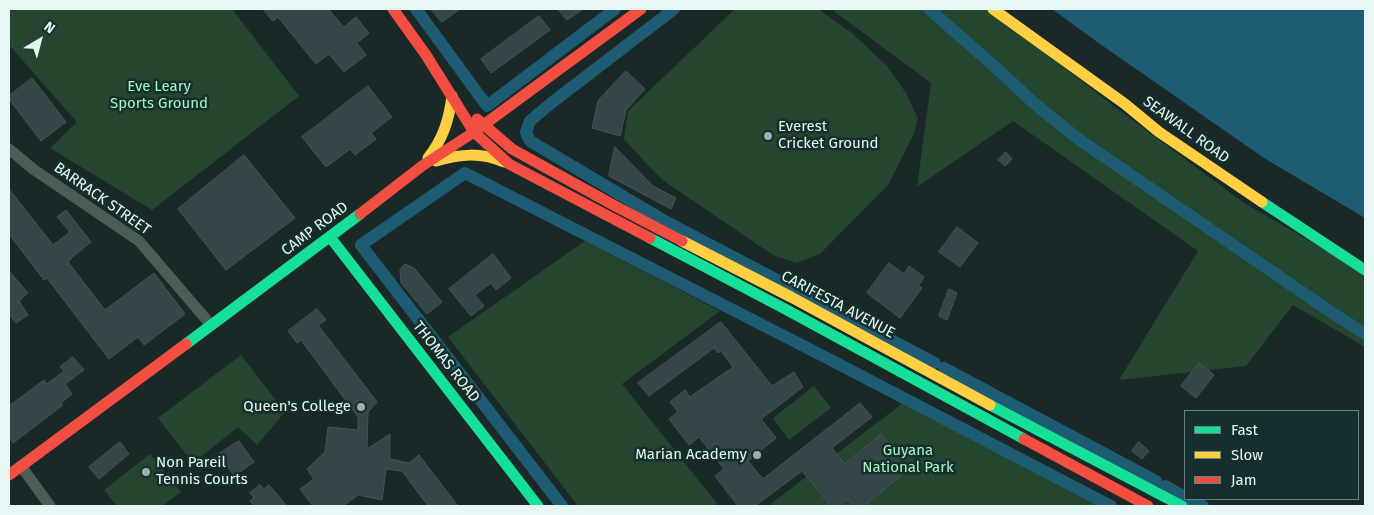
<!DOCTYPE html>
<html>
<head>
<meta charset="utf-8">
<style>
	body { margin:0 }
	#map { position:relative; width:1374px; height:515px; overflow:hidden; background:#1a2928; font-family:"Fira Sans",sans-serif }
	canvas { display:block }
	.frame { position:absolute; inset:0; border:10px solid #e7f7f5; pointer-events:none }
	.legend { position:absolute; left:1184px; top:410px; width:175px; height:90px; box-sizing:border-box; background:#142f2d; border:1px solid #687f7d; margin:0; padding:6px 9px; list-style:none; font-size:15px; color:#e7f7f5 }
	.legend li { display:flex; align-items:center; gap:10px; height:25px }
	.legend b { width:25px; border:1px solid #687f7d }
	.north { position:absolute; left:15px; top:15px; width:50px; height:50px; -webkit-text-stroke:4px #142f2d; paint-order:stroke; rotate:37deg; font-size:14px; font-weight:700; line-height:20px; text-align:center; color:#e7f7f5 }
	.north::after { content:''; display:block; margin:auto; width:18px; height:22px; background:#e7f7f5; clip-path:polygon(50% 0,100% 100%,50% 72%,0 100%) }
</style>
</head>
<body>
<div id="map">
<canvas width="1374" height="515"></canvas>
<div class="frame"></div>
<ul class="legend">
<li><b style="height:6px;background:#16e098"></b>Fast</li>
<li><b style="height:6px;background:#ffcf43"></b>Slow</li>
<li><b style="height:6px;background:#f24e42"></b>Jam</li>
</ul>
<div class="north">N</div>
</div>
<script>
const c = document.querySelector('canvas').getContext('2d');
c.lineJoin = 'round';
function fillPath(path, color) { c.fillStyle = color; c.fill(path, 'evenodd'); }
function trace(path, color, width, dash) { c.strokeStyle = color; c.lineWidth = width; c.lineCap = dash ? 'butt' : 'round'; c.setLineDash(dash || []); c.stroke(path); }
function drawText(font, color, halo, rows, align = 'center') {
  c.font = font + ' "Fira Sans",sans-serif'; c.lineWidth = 5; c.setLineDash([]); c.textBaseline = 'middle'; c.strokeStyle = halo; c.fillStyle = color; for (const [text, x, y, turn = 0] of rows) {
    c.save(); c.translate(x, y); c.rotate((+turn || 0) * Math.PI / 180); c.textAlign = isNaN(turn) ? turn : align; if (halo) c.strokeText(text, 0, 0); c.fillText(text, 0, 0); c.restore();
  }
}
const green = new Path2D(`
	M 9,9 L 232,9 L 299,96 L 152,210 L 50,148 L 77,122 L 9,45 Z
	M 735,9 L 818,9 L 852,33 L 887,66 L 906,93 L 918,119 L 914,133 L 888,185 L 820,254 L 797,263 L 773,255 L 664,181 L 646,163 L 624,139 L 628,111 Z
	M 831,9 L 989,9 L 1119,110 L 1244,203 L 1365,273 L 1365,347 L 1293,305 L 1246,366 L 1119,380 L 1198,251 L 1013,121 L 917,187 L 931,83 Z
	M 585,241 L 720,311 L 622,384 L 719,506 L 578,506 L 448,337 Z
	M 241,355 L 285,412 L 257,445 L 238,427 L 193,463 L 158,418 Z
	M 814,386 L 831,408 L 789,440 L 773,418 Z
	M 903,403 L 1102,506 L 768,506 Z
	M 150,454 L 181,492 L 162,506 L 117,506 L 104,490 Z`);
const water = new Path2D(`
	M 1052,9 L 1365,9 L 1365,218 L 1264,158 L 1100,44 Z`);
const canal = new Path2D(`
	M 416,9 L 487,106 L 615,9
	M 674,9 L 550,104 L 530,121 L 526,132 L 530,141 L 663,220 L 935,363
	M 929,9 L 994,66 L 1035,104 L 1077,138 L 1325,308 L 1365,334
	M 944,368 L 1156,481
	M 1165,486 L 1185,497
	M 1189,499 L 1203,506
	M 562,506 L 361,245 L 465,173 L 827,358 L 1111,506`);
const building = new Path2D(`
	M 263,9 L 328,9 L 344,27 L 356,17 L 369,33 L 357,43 L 366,55 L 344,72 L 329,54 L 316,64 L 278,17 L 273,21 Z
	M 431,9 L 460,9 L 442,22 Z
	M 558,9 L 583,9 L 567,20 Z
	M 539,16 L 550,30 L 491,73 L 481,59 Z
	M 626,71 L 645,89 L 626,110 L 620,136 L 592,128 L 598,101 Z
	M 32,78 L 66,122 L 41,141 L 9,99 L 9,96 Z
	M 368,86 L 392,117 L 371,133 L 376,139 L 355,155 L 350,149 L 326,167 L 302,137 Z
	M 615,147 L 653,186 L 676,198 L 671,209 L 609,176 Z
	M 1006,152 L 1012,159 L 1005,166 L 998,160 Z
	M 244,155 L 295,218 L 226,270 L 178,209 Z
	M 9,189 L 53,245 L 70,232 L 57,217 L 66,210 L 91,242 L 71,258 L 72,258 L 68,262 L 105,310 L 154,273 L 185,314 L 144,345 L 138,337 L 109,359 L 47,278 L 44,280 L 9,234 Z
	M 957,227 L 978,243 L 960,267 L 939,252 Z
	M 493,254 L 511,278 L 496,290 L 491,283 L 475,295 L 484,306 L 471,316 L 449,289 Z
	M 889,263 L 904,274 L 909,266 L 924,277 L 919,285 L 922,288 L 900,318 L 867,293 Z
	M 405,264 L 414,268 L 442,302 L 427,314 L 401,283 L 400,270 Z
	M 9,271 L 28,293 L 19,301 L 28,315 L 16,323 L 9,314 Z
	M 949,289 L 957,293 L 947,320 L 939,316 Z
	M 317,309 L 326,320 L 318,325 L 377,402 L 368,412 L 367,449 L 390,434 L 390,459 L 409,463 L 419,455 L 458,506 L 428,506 L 402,471 L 386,469 L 382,500 L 358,495 L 343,506 L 313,506 L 300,489 L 314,479 L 307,469 L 325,452 L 328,427 L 358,430 L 358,417 L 301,340 L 297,343 L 288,331 Z
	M 721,322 L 772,386 L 794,372 L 803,387 L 761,419 L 776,438 L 748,461 L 763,479 L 860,403 L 872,417 L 832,448 L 845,464 L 881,434 L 909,469 L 864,506 L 853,506 L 848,499 L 839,506 L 831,506 L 802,471 L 755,506 L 738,506 L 715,476 L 724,469 L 699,437 L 689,445 L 669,419 L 678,412 L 670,402 L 685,390 L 690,397 L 733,367 L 721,351 L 718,353 L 714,348 L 649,396 L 638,383 Z
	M 73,357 L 84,370 L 65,384 L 72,394 L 61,403 L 63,405 L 13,443 L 9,437 L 9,406 L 44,380 L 47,384 L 64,371 L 60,367 Z
	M 1199,363 L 1214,375 L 1196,398 L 1181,386 Z
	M 239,441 L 254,462 L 234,476 L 219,454 Z
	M 120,442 L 129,454 L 99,479 L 89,467 Z
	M 1139,442 L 1149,451 L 1142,459 L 1132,451 Z
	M 260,485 L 264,489 L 269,485 L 287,506 L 255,506 L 250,501 L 254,497 L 250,493 Z`);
const street = new Path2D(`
	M 9,149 L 33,169 L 139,241 L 211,325
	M 21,466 L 50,506`);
const fast = new Path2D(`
	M 1262,202 L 1365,270
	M 330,237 L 538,506
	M 650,238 L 787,310 L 1024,439
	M 186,344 L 360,214
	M 990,405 L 1182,506`);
const slow = new Path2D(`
	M 993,9 L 1125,104 L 1159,132 L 1262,202
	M 428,158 C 443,139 449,120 452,96
	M 436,161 C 461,154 480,152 504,162
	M 682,241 L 791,297 L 990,405`);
const jam = new Path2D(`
	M 393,9 L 426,55 L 474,132 L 509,164 L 650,238
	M 477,119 L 512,149 L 617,207 L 682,241
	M 360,214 L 422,166 L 474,132 L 641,9
	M 1024,439 L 1148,506
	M 9,475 L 186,344`);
const markers = [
	[768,136,5,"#9fafad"],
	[361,407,5,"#9fafad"],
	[757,455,5,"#9fafad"],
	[146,472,5,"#9fafad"]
];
const parkNames = [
	["Eve Leary",159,87],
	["Sports Ground",159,104],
	["Guyana",908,451],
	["National Park",908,468]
];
const poiNames = [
	["Everest",778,127],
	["Cricket Ground",778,144],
	["Queen's College",351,407,"right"],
	["Marian Academy",747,455,"right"],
	["Non Pareil",156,463],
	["Tennis Courts",156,480]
];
const streetNames = [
	["SEAWALL ROAD",1186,130,36],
	["BARRACK STREET",102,199,35],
	["CAMP ROAD",315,229,-37],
	["CARIFESTA AVENUE",838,305,28],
	["THOMAS ROAD",446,362,52]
];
fillPath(green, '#24462f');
fillPath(water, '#1e5c73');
trace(canal, '#1e5c73', 12);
fillPath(building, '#344647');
trace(building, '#465354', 1);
trace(street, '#4c5d58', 11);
trace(fast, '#16e098', 11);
trace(slow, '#ffcf43', 11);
trace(jam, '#f24e42', 11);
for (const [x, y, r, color] of markers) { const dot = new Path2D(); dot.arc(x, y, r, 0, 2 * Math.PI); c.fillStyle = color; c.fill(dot); trace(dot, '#142f2d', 2); }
drawText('15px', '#aaf5bd', '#142f2d', parkNames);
drawText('15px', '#e7f7f5', '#142f2d', poiNames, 'left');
drawText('15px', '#e7f7f5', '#142f2d', streetNames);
</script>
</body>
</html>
